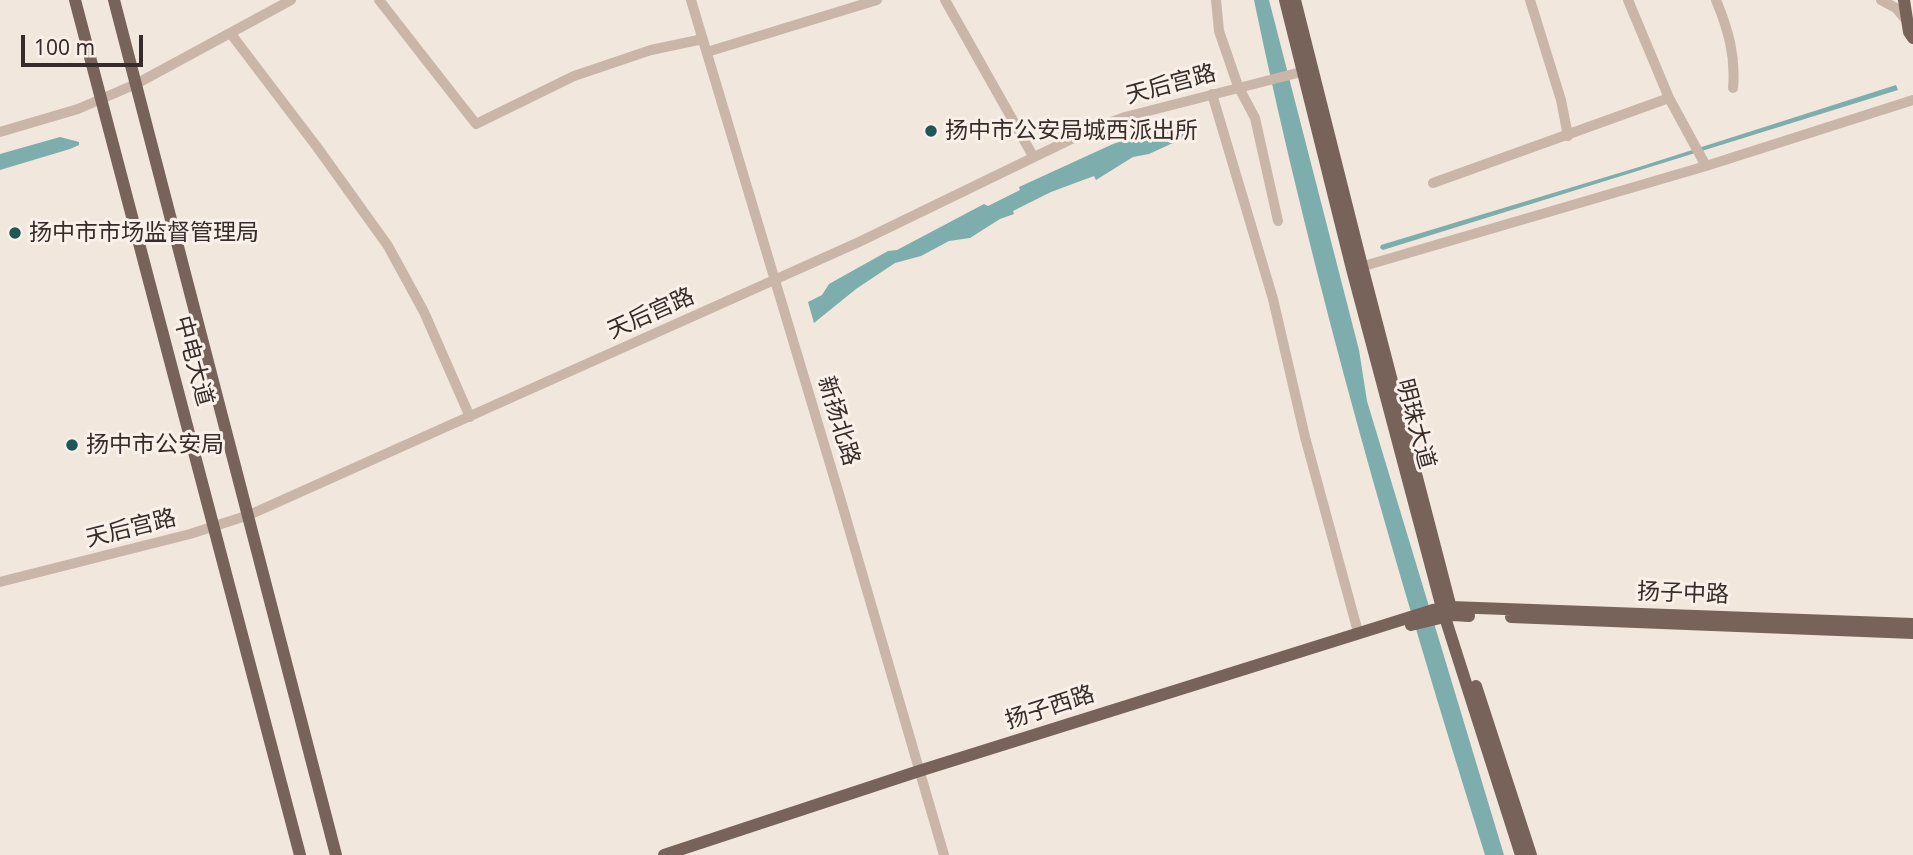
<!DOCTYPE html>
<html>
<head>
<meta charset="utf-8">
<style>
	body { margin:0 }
	#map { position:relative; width:1913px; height:855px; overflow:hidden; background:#f1e7dd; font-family:"Noto Sans",sans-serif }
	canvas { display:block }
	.scale { position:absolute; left:21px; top:35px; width:122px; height:32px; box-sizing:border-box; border:4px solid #372c29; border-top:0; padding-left:9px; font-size:21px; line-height:24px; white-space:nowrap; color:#372c29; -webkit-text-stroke:5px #f9f1e9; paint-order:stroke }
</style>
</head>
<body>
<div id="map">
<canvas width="1913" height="855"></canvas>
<div class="scale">100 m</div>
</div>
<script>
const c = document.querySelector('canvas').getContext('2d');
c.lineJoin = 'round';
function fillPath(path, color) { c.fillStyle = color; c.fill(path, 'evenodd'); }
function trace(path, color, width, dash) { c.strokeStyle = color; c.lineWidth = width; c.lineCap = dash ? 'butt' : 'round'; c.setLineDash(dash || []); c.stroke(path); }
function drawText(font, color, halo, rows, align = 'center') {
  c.font = font + ' "Noto Sans","Noto Sans SC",sans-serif'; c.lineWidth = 6; c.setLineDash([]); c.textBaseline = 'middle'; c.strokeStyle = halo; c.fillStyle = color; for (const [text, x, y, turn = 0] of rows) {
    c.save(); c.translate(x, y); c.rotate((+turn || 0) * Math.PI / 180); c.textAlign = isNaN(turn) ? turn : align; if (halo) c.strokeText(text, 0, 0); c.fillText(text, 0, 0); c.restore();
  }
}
const water = new Path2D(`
	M 1254,0 L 1269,0 L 1359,350 L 1367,401 L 1504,855 L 1485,855 C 1397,573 1314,289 1254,0 Z
	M 1896,85 L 1898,90 L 1383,250 L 1380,248 L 1381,245 L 1639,167 Z
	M 1182,121 L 1188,136 L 1149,154 L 1133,157 L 1096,180 L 1094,176 L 1051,192 L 1013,211 L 1014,214 L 1000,219 L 970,238 L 949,241 L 921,256 L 895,263 L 856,289 L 814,323 L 808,302 L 822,295 L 829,284 L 888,251 L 897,250 L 984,204 L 988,206 L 1020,190 L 1019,187 L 1113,144 Z
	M 60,137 L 79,142 L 79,145 L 70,149 L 0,170 L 0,154 Z`);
const minor = new Path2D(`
	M 379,0 L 476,124 L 574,76 L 651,50 L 703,39
	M 691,0 L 839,494 L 944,855
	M 945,0 L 1033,156
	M 1216,0 L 1219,31 L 1238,86 L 1255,118 L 1278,221
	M 1530,0 L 1561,100 L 1568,136
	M 1628,0 L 1669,98 L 1706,166
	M 1716,0 C 1728,29 1736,56 1733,88
	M 1881,0 L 1896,8 L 1907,21
	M 231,34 L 317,147 L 388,246 L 424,312 L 470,417
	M 707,52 L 877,0
	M 1212,94 L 1273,299 L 1305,437 L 1358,632
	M 0,132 L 78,109 L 136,84 L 291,0
	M 1433,183 L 1669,98
	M 1357,268 L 1706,166 L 1913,100
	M 0,582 L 190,534 L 249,515 L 859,242 L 1090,130 L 1125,117 L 1309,70`);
const major = new Path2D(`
	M 75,0 L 300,855
	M 114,0 L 336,855
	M 1285,0 L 1352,269 L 1442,608 L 1521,855
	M 1295,0 L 1362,266 L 1452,612
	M 1904,0 L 1909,32 L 1913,38
	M 1511,617 L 1913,633
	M 1411,625 L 1453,615 L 1469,616
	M 1476,686 L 1531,855
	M 664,855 L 919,771 L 1433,610 L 1451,607 L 1913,624`);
const markers = [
	[931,131,7,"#1f5657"],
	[15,233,7,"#1f5657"],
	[72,445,7,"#1f5657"]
];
const streetNames = [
	["天后宫路",1171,85,-15],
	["天后宫路",651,314,-24],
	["中电大道",193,361,75],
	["新扬北路",838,421,73],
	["明珠大道",1415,424,75],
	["天后宫路",131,529,-14],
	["扬子中路",1683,594,2],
	["扬子西路",1050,708,-18]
];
const poiNames = [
	["扬中市公安局城西派出所",945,131],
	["扬中市市场监督管理局",29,233],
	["扬中市公安局",86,445]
];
fillPath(water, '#7daead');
trace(minor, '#c9b6a9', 10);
trace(major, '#78635a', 12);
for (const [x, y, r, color] of markers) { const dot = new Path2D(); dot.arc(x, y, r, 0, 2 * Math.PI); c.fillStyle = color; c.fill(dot); trace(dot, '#f9f1e9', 2.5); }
drawText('23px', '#372c29', '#f9f1e9', streetNames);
drawText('23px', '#372c29', '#f9f1e9', poiNames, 'left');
</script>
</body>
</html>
